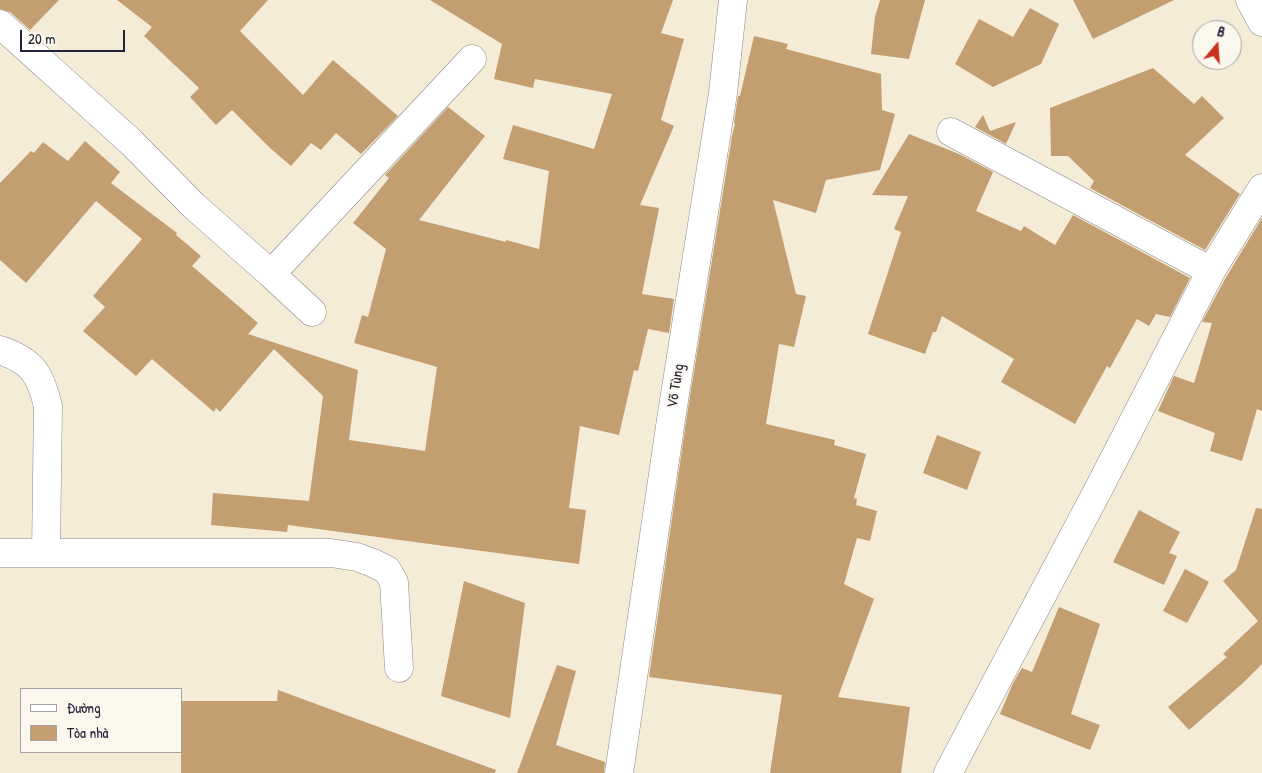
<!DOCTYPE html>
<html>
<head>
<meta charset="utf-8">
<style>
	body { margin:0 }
	#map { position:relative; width:1262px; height:773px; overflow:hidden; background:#f4ecd7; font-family:"Patrick Hand",sans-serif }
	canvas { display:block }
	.legend { position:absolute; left:20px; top:688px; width:162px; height:65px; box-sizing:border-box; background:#fbf7ec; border:1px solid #a4a2a5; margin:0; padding:6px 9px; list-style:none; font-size:15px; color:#22223b }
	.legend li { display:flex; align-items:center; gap:10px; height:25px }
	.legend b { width:25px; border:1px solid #a4a2a5 }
	.north { position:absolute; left:1192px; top:20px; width:50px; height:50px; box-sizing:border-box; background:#fbf7ec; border:1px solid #a4a2a5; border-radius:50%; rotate:18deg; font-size:14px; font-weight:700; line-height:20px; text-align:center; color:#22223b }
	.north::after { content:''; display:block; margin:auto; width:18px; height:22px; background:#c8321e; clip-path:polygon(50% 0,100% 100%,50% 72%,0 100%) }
	.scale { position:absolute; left:20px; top:30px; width:105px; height:22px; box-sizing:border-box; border:2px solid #22223b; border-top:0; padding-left:6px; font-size:15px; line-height:18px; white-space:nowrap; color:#22223b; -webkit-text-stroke:4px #fbf7ec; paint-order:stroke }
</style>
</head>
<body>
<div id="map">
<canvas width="1262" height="773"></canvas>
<ul class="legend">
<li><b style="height:6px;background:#fff"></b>Đường</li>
<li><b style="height:14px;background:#c29e70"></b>Tòa nhà</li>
</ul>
<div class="north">B</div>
<div class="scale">20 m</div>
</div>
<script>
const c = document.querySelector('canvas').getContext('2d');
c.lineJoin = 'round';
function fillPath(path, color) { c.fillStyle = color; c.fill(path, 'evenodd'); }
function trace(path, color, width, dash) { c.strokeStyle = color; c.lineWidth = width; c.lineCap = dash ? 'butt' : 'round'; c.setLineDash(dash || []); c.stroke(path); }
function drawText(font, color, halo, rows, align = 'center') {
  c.font = font + ' "Patrick Hand",sans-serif'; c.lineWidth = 4.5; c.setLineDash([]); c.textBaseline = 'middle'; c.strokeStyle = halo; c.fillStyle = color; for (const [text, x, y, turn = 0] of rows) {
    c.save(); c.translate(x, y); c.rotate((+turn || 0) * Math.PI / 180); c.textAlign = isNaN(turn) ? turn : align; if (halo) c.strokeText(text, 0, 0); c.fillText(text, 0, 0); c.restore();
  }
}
const building = new Path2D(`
	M 0,0 L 59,0 L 30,30 L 10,12 L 0,9 Z
	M 117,0 L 268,0 L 240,31 L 303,95 L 333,60 L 398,116 L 361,154 L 336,133 L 321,150 L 311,143 L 291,166 L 270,148 L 232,110 L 216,125 L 190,97 L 199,88 L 144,36 L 152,27 Z
	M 430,0 L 673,0 L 661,33 L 684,39 L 661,120 L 674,126 L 640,205 L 659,208 L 642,294 L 674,299 L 669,333 L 648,329 L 638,371 L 634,370 L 619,435 L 580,426 L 569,508 L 586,510 L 579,564 L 288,525 L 287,532 L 211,525 L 213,493 L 309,501 L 323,396 L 274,349 L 220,412 L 216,408 L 214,412 L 152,359 L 136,376 L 83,331 L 105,307 L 93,296 L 142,239 L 96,201 L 26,283 L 0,260 L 0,183 L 31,151 L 34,153 L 43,142 L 68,161 L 85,141 L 120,172 L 111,183 L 177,233 L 176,235 L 201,256 L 192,266 L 258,323 L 248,334 L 358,370 L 349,440 L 425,451 L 437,367 L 354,343 L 362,315 L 368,317 L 386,249 L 353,223 L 389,178 L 385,175 L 448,107 L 485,136 L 419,220 L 506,242 L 506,240 L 539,249 L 549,171 L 503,159 L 513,125 L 594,149 L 612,94 L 535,79 L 533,88 L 494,79 L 502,44 Z
	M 880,0 L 925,0 L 909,59 L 871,54 L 875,17 Z
	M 1073,0 L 1174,0 L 1093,39 Z
	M 1030,8 L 1059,24 L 1041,64 L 993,87 L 955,64 L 979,19 L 1013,37 Z
	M 754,36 L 788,44 L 786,49 L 881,74 L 882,110 L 895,114 L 880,170 L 826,180 L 816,213 L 773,200 L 796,294 L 806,296 L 794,347 L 779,344 L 766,424 L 835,440 L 834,445 L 866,454 L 854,498 L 857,499 L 856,505 L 877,511 L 870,541 L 857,538 L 844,584 L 874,599 L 838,697 L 910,707 L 901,773 L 770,773 L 782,695 L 649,677 L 687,415 L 732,136 L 735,124 L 734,123 L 738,96 L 740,96 Z
	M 1153,68 L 1194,104 L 1202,96 L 1224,118 L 1185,155 L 1240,194 L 1205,250 L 1090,188 L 1094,181 L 1068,156 L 1051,156 L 1050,108 Z
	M 983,115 L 990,131 L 1016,122 L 1006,144 L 975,127 Z
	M 909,134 L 959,154 L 993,172 L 976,211 L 1021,231 L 1024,226 L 1055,245 L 1073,215 L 1190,278 L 1170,317 L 1156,314 L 1149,326 L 1137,319 L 1110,368 L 1107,366 L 1075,424 L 1001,382 L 1014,359 L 942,316 L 936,332 L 933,332 L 925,354 L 868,334 L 901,232 L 894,229 L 908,196 L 872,195 Z
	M 1262,218 L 1262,411 L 1257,409 L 1242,461 L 1210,451 L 1215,433 L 1158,411 L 1174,376 L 1194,383 L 1212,323 L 1202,322 L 1225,279 Z
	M 937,435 L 981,452 L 967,490 L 923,473 Z
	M 1256,508 L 1262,509 L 1262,664 L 1243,683 L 1189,730 L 1168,707 L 1227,657 L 1223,654 L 1258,621 L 1223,581 L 1236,570 Z
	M 1139,510 L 1180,532 L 1169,553 L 1177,556 L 1164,585 L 1113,562 Z
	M 1185,569 L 1209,582 L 1187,623 L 1163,611 Z
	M 464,581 L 525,603 L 510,718 L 441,696 Z
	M 1059,607 L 1100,624 L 1071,714 L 1100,725 L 1090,750 L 1000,714 L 1013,683 L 1022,668 L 1032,672 Z
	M 557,665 L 576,671 L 556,745 L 605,762 L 604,773 L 517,773 Z
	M 278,690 L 496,770 L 495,773 L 181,773 L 181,701 L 277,701 Z`);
const street = new Path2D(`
	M 0,24 L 131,142 L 194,206 L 271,274 L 312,312
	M 951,132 L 1211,271
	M 271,274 L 472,59
	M 0,350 C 32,361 40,373 48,406 L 46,552
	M 0,553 L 331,553 L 357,557 L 373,563 L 387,570 L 394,582 L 399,668
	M 619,773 L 672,413 L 723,93 L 733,0
	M 948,773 L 1098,490 L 1211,271 L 1262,188`);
const highway = new Path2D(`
	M 1250,0 L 1262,22`);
const streetNames = [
	["Võ Tùng",676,386,-81]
];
fillPath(building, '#c29e70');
trace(street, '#8b8789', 29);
trace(highway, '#8b8789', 29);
trace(street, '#fff', 28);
trace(highway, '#fff', 28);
drawText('15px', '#22223b', '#fbf7ec', streetNames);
</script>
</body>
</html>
